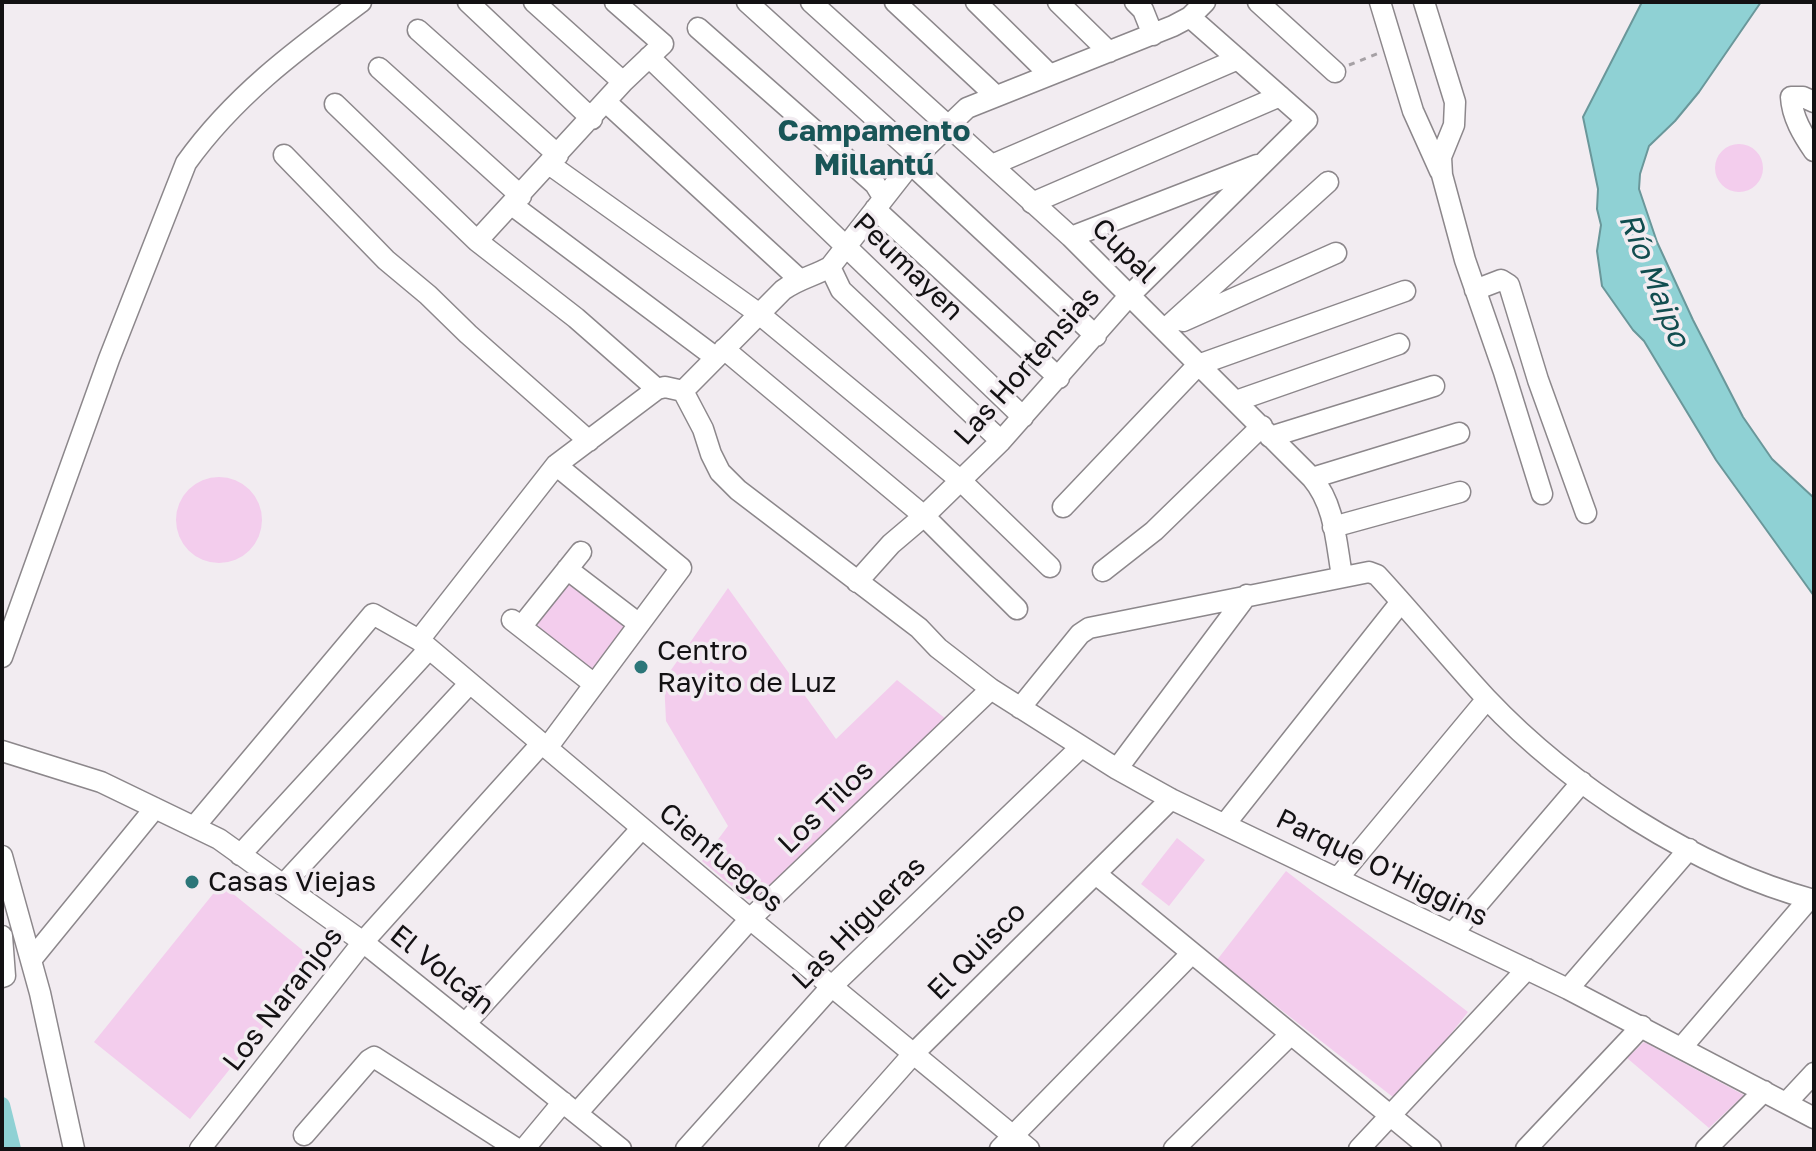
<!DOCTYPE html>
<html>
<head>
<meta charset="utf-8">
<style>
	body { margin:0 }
	#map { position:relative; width:1816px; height:1151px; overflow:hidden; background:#f2ecf1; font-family:"Golos Text",sans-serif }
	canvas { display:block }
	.frame { position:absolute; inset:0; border:4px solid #131113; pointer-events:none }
</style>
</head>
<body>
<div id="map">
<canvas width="1816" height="1151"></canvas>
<div class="frame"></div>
</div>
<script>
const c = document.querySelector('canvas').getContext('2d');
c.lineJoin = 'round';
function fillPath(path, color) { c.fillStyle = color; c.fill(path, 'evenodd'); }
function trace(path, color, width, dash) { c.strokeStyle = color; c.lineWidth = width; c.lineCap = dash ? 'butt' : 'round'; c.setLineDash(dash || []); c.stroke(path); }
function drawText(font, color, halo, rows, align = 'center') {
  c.font = font + ' "Golos Text",sans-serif'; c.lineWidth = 7; c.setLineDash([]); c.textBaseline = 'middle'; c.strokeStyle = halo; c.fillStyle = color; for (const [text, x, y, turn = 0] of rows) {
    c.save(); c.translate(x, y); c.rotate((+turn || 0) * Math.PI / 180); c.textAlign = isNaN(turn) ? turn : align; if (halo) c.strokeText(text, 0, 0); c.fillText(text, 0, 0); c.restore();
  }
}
const green = new Path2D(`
	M1715 168a24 24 0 1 1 48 0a24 24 0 1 1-48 0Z
	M176 520a43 43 0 1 1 86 0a43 43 0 1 1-86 0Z
	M 569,579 L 627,623 L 592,673 L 532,626 Z
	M 728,588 L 836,739 L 897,680 L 946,719 L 758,900 L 747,899 L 702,861 L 728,826 L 666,721 L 664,680 Z
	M 1177,838 L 1205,860 L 1169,906 L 1141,884 Z
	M 1286,871 L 1468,1012 L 1398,1101 L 1217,960 Z
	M 221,884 L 316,961 L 190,1119 L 94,1042 Z
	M 1644,1042 L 1744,1095 L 1709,1128 L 1627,1058 Z`);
const water = new Path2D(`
	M 1642,2 L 1761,2 L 1699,92 L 1675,121 L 1649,146 L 1640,174 L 1639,189 L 1657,242 L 1693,320 L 1743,417 L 1772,459 L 1814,498 L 1814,596 L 1716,460 L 1644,341 L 1633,330 L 1602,286 L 1597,251 L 1601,225 L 1597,209 L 1598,189 L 1583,117 Z`);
const canal = new Path2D(`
	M 2,1105 L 13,1149`);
const path = new Path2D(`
	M 1349,65 L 1379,53`);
const minor = new Path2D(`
	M 468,2 L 592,119
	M 534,2 L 623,82
	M 747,2 L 917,156
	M 811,2 L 1071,237 L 1312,478 C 1335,505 1336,542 1342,576
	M 895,2 L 996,96
	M 976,2 L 1050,75
	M 1058,2 L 1109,52
	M 1135,2 L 1143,10 L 1153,35
	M 1258,2 L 1335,72
	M 1380,2 L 1413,111 L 1440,171
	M 1424,2 L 1455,102 L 1454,125 L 1441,157 L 1442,175 L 1465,260 L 1504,372 L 1542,494
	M 698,28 L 875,184 L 883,197
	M 418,30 L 558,155
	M 649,57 L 1023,417
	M 379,68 L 521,196
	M 606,102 L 799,279
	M 1814,102 L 1803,97 L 1791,97 C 1792,117 1803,135 1814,151
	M 335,104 L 477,241 L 576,318 L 657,389
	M 284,155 L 386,260 L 428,295 L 468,334 L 589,441
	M 549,164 L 758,313 L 960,480 L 1050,567
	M 911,164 L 1096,336
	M 992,165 L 1238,59
	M 1032,203 L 1280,96
	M 512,205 L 715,357
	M 875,209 L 1059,378
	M 1071,237 L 1257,165
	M 477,241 L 623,82 L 663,44 L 615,2
	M 830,267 L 841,290 L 1001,441
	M 1475,290 L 1501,280 L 1509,285 L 1538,380 L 1586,513
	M 1183,321 L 1336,253
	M 1164,330 L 1328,182
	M 724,349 L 924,516 L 1017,609
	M 683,391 L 703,429 L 711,454 L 720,472 L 738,490 L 919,628 L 938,648 L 991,689 L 1117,769 L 1171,799 L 1568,989 L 1814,1118
	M 1236,401 L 1399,344
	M 1270,437 L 1434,386
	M 1312,478 L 1459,433
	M 1063,507 L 1198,365 L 1405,291
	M 1333,527 L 1460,492
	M 567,569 L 639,624
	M 1103,571 L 1154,531 L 1262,426
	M 857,582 L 891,544 L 924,516 L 1001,441 L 1129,296 L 1307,120 L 1190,17
	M 512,620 L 594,684
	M 521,627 L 581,552
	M 419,640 L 556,465 L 657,389 L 665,387 L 683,391 L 783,290 C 798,279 814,276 830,267 L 917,156 L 967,108 L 1173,26 L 1190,17 L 1205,2
	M 2,657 L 109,359 L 186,163 C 234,96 295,51 361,2
	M 1020,708 L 1080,634 L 1089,628 L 1369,572 L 1377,575 C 1414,615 1449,658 1486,698 C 1570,787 1695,868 1814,900
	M 547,748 L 681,568 L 556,465
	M 2,751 L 101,782 L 219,839 L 363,942 L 621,1149
	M 1117,769 L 1247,595
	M 1225,824 L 1401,602
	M 194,827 L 373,614 L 419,640 L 750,919 L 1029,1149
	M 240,855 L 429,649
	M 2,856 L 40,993 L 74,1149
	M 1096,874 L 1431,1149
	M 1338,878 L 1487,699
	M 283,885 L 470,683
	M 1453,933 L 1582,782
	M 2,936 L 5,976 L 2,977
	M 31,960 L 155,808
	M 1568,989 L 1689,849
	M 465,1024 L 642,828
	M 1682,1047 L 1809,899
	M 1786,1103 L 1814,1073
	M 577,1113 L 750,919 L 991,689
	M 304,1135 L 369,1060 L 374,1057 L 517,1149
	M 200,1149 L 363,942 L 542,743
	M 524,1149 L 563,1102
	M 686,1149 L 832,986 L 1081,747
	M 829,1149 L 914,1053 L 1171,799
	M 1000,1149 L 1192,953
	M 1174,1149 L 1291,1034
	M 1359,1149 L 1527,969
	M 1526,1149 L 1642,1026
	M 1706,1149 L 1764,1091`);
const markers = [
	[641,667,8,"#2c7679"],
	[192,882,8,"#2c7679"]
];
const streetNames = [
	["Cupal",1124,251,45],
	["Peumayen",908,267,44],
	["Las Hortensias",1027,366,-48],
	["Los Tilos",826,807,-44],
	["Cienfuegos",721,858,40],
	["Parque O'Higgins",1382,868,26],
	["Las Higueras",859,923,-45],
	["El Quisco",977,951,-45],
	["El Volcán",442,970,39],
	["Los Naranjos",283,999,-52]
];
const poiNames = [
	["Centro",657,651],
	["Rayito de Luz",657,683],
	["Casas Viejas",208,882]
];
const neighbourhoodNames = [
	["Campamento",874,131],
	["Millantú",874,165]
];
const waterNames = [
	["Río Maipo",1654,280,68]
];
fillPath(green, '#f3cded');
fillPath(water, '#8fd1d4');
trace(water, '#6a979a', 2);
trace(canal, '#8fd1d4', 16);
trace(minor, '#8c878b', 23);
trace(path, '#a6a1a5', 3, [6, 6]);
trace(minor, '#fff', 20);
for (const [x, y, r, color] of markers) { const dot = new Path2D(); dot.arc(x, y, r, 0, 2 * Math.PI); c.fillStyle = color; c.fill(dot); trace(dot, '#f2ecf1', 3); }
drawText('28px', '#131113', '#f2ecf1', streetNames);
drawText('28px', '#131113', '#f2ecf1', poiNames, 'left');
drawText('bold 30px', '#195557', '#f2ecf1', neighbourhoodNames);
drawText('italic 30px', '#114d4f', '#f2ecf1', waterNames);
</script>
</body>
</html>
